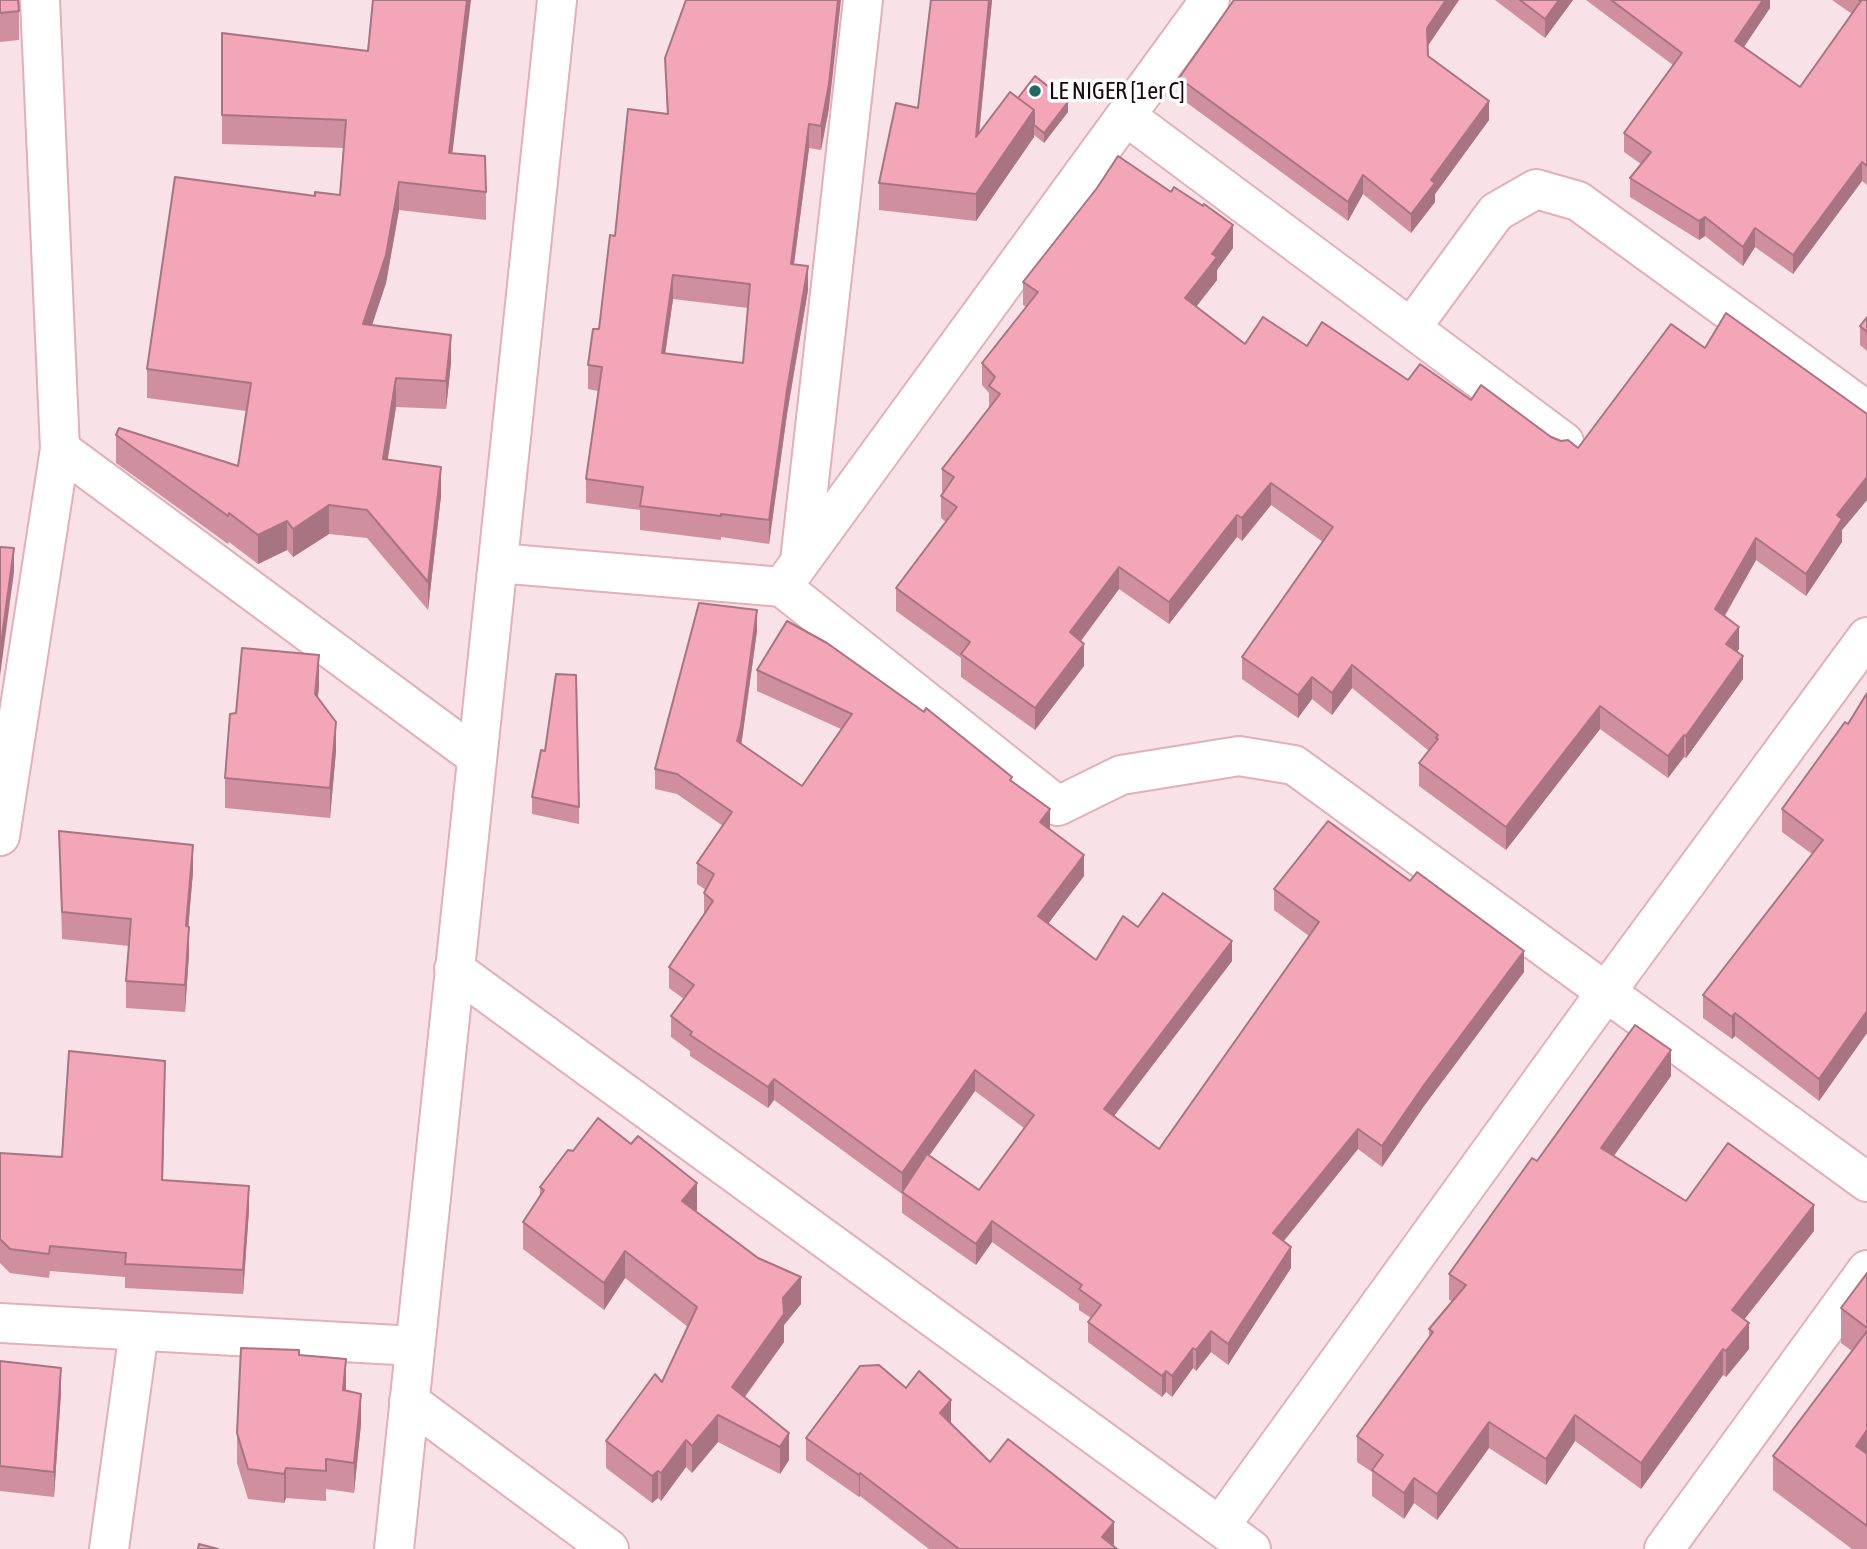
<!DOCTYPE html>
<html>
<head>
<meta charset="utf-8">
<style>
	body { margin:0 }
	canvas { display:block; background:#f8e2e7 }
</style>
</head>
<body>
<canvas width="1867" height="1549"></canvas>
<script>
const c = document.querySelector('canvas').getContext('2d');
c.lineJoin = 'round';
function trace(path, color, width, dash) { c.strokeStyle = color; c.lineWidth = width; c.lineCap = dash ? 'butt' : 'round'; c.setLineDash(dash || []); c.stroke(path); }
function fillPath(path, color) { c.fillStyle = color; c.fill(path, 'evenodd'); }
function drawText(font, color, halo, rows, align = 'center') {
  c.font = font + ' "Asap Condensed",sans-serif'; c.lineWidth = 7; c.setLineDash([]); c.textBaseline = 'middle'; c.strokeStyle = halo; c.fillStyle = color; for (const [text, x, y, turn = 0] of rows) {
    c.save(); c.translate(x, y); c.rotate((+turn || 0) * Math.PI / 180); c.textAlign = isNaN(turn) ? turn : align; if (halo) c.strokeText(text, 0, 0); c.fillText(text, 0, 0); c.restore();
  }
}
const street = new Path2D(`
	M 1126,116 L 1564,442
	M 1411,328 L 1496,212 L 1536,189 L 1578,201 L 1867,411
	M 60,449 L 477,757
	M 800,561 L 863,0
	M 498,563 L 782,587 L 1058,806 L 1121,775 L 1239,756 L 1294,765 L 1867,1182
	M 782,587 L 1210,0
	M 0,836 L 60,449 L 40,0
	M 454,969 L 1251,1549
	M 0,1323 L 415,1346
	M 409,1401 L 609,1549
	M 1220,1526 L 1606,992 L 1867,637
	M 109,1549 L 139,1331
	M 394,1549 L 557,0
	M 1664,1549 L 1867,1270`);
const wall = new Path2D(`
	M 0,0 L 19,11 L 19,40 L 0,42 Z
	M 931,0 L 992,0 L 979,133 L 1018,98 L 1068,112 L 1044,143 L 1034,135 L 1034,137 L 976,221 L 879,210 L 879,183 L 918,108 Z
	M 1234,0 L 1459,0 L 1427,47 L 1428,56 L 1489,120 L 1435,194 L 1435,202 L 1411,233 L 1363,194 L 1348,221 L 1179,97 L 1179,78 Z
	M 1495,0 L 1573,0 L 1545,38 Z
	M 1586,0 L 1770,0 L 1770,8 L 1744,47 L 1800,87 L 1852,14 L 1832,0 L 1867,0 L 1867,185 L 1862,181 L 1793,274 L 1755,247 L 1743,266 L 1705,236 L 1699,240 L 1630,197 L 1630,178 L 1641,164 L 1624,152 L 1624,133 L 1673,65 Z
	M 222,33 L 452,153 L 486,192 L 486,220 L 399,210 L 386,283 L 372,325 L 451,363 L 446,409 L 396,407 L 388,459 L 441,496 L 428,610 L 367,538 L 329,534 L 293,557 L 287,550 L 258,564 L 229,542 L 228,544 L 116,463 L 116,435 L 238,466 L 246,411 L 147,398 L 147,369 L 315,196 L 340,195 L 344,148 L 222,144 Z
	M 665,58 L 829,108 L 821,150 L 809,148 L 794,264 L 808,290 L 787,414 L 769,544 L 721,537 L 721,540 L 640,530 L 640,510 L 586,503 L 586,479 L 598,391 L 588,389 L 588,365 L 599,329 L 615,236 L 667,114 ZM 673,299 L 748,308 L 743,363 L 665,353 Z
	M 1233,248 L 1217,270 L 1217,280 L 1196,307 L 1245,344 L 1307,346 L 1471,400 L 1578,448 L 1705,348 L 1867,414 L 1867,500 L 1842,530 L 1842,542 L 1806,596 L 1756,560 L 1725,616 L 1739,649 L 1737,652 L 1743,679 L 1686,758 L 1684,757 L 1668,778 L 1600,729 L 1506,850 L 1419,786 L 1419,763 L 1429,751 L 1352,688 L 1332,715 L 1312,699 L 1298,718 L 1242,679 L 1242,657 L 1323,542 L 1271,505 L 1242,541 L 1237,537 L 1169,624 L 1119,589 L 1081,641 L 1084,666 L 1035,730 L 961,677 L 961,658 L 896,611 L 896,588 L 946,522 L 941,518 L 941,496 L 943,493 L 942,492 L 942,469 L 989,409 L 989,393 L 982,385 L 982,363 L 1026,307 L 1023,305 L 1023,282 Z
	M 1867,317 L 1867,351 L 1860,345 L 1860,326 Z
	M 757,631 L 741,744 L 802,786 L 841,729 L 757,691 L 757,670 L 1012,782 L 1050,829 L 1084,876 L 1048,924 L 1096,960 L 1138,927 L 1232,961 L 1114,1116 L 1159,1149 L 1309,936 L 1274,910 L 1274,889 L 1524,972 L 1424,1106 L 1382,1167 L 1358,1149 L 1284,1241 L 1291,1268 L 1228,1365 L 1211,1352 L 1196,1371 L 1193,1368 L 1172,1397 L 1166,1392 L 1162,1397 L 1088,1342 L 1088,1322 L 1091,1318 L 1079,1310 L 1079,1304 L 992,1242 L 976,1265 L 902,1213 L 902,1194 L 774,1100 L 768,1108 L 690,1056 L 690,1051 L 671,1037 L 671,1016 L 684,999 L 669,988 L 669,967 L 704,914 L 704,893 L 706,890 L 697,884 L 697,863 L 723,826 L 677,794 L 655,789 L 655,769 ZM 975,1091 L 1024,1128 L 979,1190 L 929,1156 Z
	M 319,685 L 318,698 L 336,751 L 330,818 L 225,808 L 225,778 L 236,713 Z
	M 1867,693 L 1867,1033 L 1819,1101 L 1735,1036 L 1732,1039 L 1703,1018 L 1703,995 L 1812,854 L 1782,832 L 1782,809 L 1848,724 Z
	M 532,797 L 579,807 L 579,824 L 532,814 Z
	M 59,831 L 193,872 L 188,927 L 189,954 L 185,1012 L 126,1008 L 126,981 L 129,946 L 62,939 Z
	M 1671,1076 L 1613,1156 L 1686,1201 L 1814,1231 L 1744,1319 L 1749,1349 L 1726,1377 L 1723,1375 L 1641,1489 L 1575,1441 L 1546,1485 L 1489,1448 L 1437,1520 L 1414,1503 L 1404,1519 L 1372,1496 L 1372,1472 L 1357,1462 L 1357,1436 L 1429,1337 L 1429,1329 L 1452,1301 L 1449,1300 L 1449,1274 L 1537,1161 Z
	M 165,1085 L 163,1181 L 249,1210 L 243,1294 L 125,1288 L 125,1277 L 50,1271 L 49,1278 L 10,1273 L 0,1263 L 0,1153 L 62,1157 Z
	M 540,1187 L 697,1210 L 696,1211 L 801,1304 L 784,1325 L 784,1342 L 745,1397 L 789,1460 L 780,1474 L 718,1442 L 692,1473 L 686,1467 L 661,1501 L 658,1498 L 652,1503 L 606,1468 L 606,1441 L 662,1382 L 688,1327 L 625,1278 L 604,1310 L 523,1249 L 523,1222 L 540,1196 Z
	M 1867,1273 L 1867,1549 L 1852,1549 L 1773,1490 L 1773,1456 L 1852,1351 L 1841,1343 L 1841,1308 Z
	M 299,1355 L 346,1391 L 361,1424 L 354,1493 L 326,1489 L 326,1501 L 286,1498 L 284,1503 L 248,1499 L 237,1463 L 237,1433 Z
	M 0,1361 L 61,1393 L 54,1497 L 0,1491 Z
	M 906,1388 L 951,1423 L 990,1462 L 1114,1544 L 1113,1546 L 1117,1549 L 929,1549 L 860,1496 L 859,1497 L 806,1460 L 806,1438 Z`);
const shadedWall = new Path2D(`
	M 467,0 L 471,0 L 449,181 L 449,153 Z
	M 838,0 L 841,0 L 829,108 L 821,150 L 821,126 Z
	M 989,0 L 992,0 L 976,165 L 976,137 Z
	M 1446,0 L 1459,0 L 1427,47 L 1427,28 Z
	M 1559,0 L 1573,0 L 1545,38 L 1545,19 Z
	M 1763,0 L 1770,0 L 1770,8 L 1735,60 L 1735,41 Z
	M 1489,101 L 1489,120 L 1435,194 L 1435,202 L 1411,233 L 1411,214 L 1431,180 Z
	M 1068,102 L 1068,112 L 1044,143 L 1044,133 Z
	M 1034,110 L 1034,137 L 976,221 L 976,194 Z
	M 809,124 L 809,148 L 791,287 L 791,264 Z
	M 1862,162 L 1862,181 L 1793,274 L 1793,255 Z
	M 1363,175 L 1363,194 L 1348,221 L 1348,202 Z
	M 399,182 L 399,210 L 386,283 L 363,352 L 363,324 Z
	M 1705,217 L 1705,236 L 1699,240 L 1699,221 Z
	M 1233,225 L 1233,248 L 1217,270 L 1217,280 L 1185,321 L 1185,298 L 1212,254 Z
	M 1755,228 L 1755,247 L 1743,266 L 1743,247 Z
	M 808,266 L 808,290 L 787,414 L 769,544 L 769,520 L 787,390 Z
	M 673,275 L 673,299 L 662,376 L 662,353 Z
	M 451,335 L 451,363 L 446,409 L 446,381 Z
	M 396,378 L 396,407 L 383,487 L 383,459 Z
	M 441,467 L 441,496 L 428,610 L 428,582 Z
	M 1867,477 L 1867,500 L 1842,530 L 1842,542 L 1806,596 L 1806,574 L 1837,515 Z
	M 1271,483 L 1271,505 L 1242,541 L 1242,518 Z
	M 329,505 L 329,534 L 293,557 L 293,529 Z
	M 1237,515 L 1237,537 L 1169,624 L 1169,602 Z
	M 287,521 L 287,550 L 258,564 L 258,535 Z
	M 1756,538 L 1756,560 L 1715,632 L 1715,609 Z
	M 14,548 L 14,572 L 0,676 L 0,652 Z
	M 1119,567 L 1119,589 L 1070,655 L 1070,632 Z
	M 757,610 L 757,631 L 741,747 L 737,741 Z
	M 1739,627 L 1739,649 L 1726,667 L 1726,644 Z
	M 1084,644 L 1084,666 L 1035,730 L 1035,708 Z
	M 319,655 L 319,685 L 315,724 L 315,694 Z
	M 1743,656 L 1743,679 L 1686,758 L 1686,736 Z
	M 1352,665 L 1352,688 L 1332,715 L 1332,693 Z
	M 1312,677 L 1312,699 L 1298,718 L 1298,695 Z
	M 1600,706 L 1600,729 L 1506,850 L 1506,827 Z
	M 336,722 L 336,751 L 330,818 L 330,788 Z
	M 1684,735 L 1684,757 L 1668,778 L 1668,756 Z
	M 1050,809 L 1050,829 L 1040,822 Z
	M 193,845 L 193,872 L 186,954 L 186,926 Z
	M 1084,855 L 1084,876 L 1038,937 L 1038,916 Z
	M 189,927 L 189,954 L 185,1012 L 185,985 Z
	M 1232,941 L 1232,961 L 1104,1129 L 1104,1109 Z
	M 1524,951 L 1524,972 L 1424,1106 L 1382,1167 L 1382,1146 L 1424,1085 Z
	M 1867,1011 L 1867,1033 L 1819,1101 L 1819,1079 Z
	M 1735,1013 L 1735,1036 L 1732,1039 L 1732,1017 Z
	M 1671,1050 L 1671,1076 L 1601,1174 L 1601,1148 Z
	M 165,1061 L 165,1085 L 162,1205 L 162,1180 Z
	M 975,1070 L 975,1091 L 902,1194 L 902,1173 Z
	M 774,1079 L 774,1100 L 768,1108 L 768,1087 Z
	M 1358,1129 L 1358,1149 L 1273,1254 L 1273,1233 Z
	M 697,1183 L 697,1210 L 682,1228 L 682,1201 Z
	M 249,1186 L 249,1210 L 243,1294 L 243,1270 Z
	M 1814,1205 L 1814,1231 L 1732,1335 L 1732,1310 Z
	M 992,1221 L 992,1242 L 976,1265 L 976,1244 Z
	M 1291,1247 L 1291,1268 L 1228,1365 L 1228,1344 Z
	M 625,1251 L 625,1278 L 604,1310 L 604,1283 Z
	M 801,1277 L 801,1304 L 784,1325 L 784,1342 L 732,1414 L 732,1387 L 783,1298 Z
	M 1749,1323 L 1749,1349 L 1726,1377 L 1726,1351 Z
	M 1211,1331 L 1211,1352 L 1196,1371 L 1196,1350 Z
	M 1193,1348 L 1193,1368 L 1172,1397 L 1172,1376 Z
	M 1723,1349 L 1723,1375 L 1641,1489 L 1641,1463 Z
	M 346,1359 L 346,1388 L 343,1420 L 343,1390 Z
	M 61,1368 L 61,1393 L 54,1497 L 54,1472 Z
	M 1166,1371 L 1166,1392 L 1162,1397 L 1162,1376 Z
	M 361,1394 L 361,1424 L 354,1493 L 354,1463 Z
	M 951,1400 L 951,1423 L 940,1435 L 940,1413 Z
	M 718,1415 L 718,1442 L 692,1473 L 692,1446 Z
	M 1575,1415 L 1575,1441 L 1546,1485 L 1546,1459 Z
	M 1489,1422 L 1489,1448 L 1437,1520 L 1437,1494 Z
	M 1867,1430 L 1867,1465 L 1856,1446 Z
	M 789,1433 L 789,1460 L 780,1474 L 780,1447 Z
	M 686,1440 L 686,1467 L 661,1501 L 661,1473 Z
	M 286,1468 L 286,1498 L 284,1503 L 284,1474 Z
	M 658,1471 L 658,1498 L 652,1503 L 652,1476 Z
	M 860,1473 L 860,1496 L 859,1497 L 859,1475 Z
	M 1414,1478 L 1414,1503 L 1404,1519 L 1404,1493 Z
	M 1114,1522 L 1114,1544 L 1110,1549 L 1102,1537 Z`);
const building = new Path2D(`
	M 0,0 L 18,0 L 19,11 L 0,13 Z
	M 373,0 L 467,0 L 449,153 L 485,156 L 486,192 L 399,182 L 386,255 L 363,324 L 451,335 L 446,381 L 396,378 L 383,459 L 441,467 L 428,582 L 367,510 L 329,505 L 293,529 L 287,521 L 258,535 L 229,513 L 228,516 L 116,435 L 119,428 L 238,466 L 251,383 L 147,369 L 175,177 L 315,196 L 315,192 L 340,195 L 346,120 L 222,115 L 222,33 L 368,51 Z
	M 686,0 L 838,0 L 829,84 L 821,126 L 809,124 L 791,264 L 808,266 L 787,390 L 769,520 L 721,514 L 721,516 L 640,506 L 643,487 L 586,479 L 602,367 L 588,365 L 593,329 L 599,329 L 610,235 L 615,236 L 628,109 L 668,114 L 665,58 ZM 673,275 L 750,284 L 743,363 L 662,353 Z
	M 931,0 L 989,0 L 976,137 L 1010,92 L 1034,110 L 976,194 L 879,183 L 896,103 L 918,108 Z
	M 1234,0 L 1446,0 L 1427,28 L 1428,56 L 1489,101 L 1431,180 L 1435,183 L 1411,214 L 1363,175 L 1348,202 L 1179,78 Z
	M 1520,0 L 1559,0 L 1545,19 Z
	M 1611,0 L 1763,0 L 1735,41 L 1800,87 L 1861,1 L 1859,0 L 1867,0 L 1867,166 L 1862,162 L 1793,255 L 1755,228 L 1743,247 L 1705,217 L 1699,221 L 1630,178 L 1651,152 L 1624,133 L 1682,53 Z
	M 1035,76 L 1068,102 L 1044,133 L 1034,125 L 1034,110 L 1018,98 Z
	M 1118,156 L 1171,192 L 1174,187 L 1203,206 L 1204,204 L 1233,225 L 1212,254 L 1217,257 L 1185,298 L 1245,344 L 1263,317 L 1307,346 L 1322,322 L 1408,380 L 1420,364 L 1471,400 L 1481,385 L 1551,437 L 1561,441 L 1568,440 L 1578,448 L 1671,324 L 1705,348 L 1726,313 L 1867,414 L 1867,477 L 1837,515 L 1842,519 L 1806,574 L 1756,538 L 1715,609 L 1739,627 L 1726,644 L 1743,656 L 1686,736 L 1684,735 L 1668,756 L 1600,706 L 1506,827 L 1419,763 L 1438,739 L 1436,738 L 1438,735 L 1352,665 L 1332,693 L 1312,677 L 1298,695 L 1242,657 L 1333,527 L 1271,483 L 1242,518 L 1237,515 L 1169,602 L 1119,567 L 1070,632 L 1084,644 L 1035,708 L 961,654 L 970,642 L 896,588 L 957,507 L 941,496 L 954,477 L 942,469 L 1000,394 L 989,386 L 995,377 L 982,363 L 1038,292 L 1023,282 L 1097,188 Z
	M 1867,317 L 1867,332 L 1860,326 Z
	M 0,547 L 14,548 L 0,652 Z
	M 699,603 L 757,610 L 741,726 L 737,741 L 802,786 L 852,714 L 757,670 L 787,621 L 827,643 L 924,712 L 926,708 L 1012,777 L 1010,780 L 1050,809 L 1040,822 L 1084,855 L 1038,916 L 1096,960 L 1123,916 L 1138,927 L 1163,893 L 1232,941 L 1104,1109 L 1159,1149 L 1319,922 L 1274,889 L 1328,821 L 1410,881 L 1417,872 L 1524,951 L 1424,1085 L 1382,1146 L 1358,1129 L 1273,1233 L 1291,1247 L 1228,1344 L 1211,1331 L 1196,1350 L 1193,1348 L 1172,1376 L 1166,1371 L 1162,1376 L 1088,1322 L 1101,1305 L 1079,1289 L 1082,1285 L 992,1221 L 976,1244 L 902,1192 L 927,1154 L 979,1190 L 1034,1115 L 975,1070 L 902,1173 L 774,1079 L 768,1087 L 690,1035 L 692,1032 L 671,1016 L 694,985 L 669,967 L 713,901 L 704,893 L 714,874 L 697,863 L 732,812 L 677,774 L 655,769 Z
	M 242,648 L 319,655 L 315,694 L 336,722 L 330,788 L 225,778 L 230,714 L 236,713 Z
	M 556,674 L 576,675 L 579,807 L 532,797 L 541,750 L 545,751 Z
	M 1867,693 L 1867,1011 L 1819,1079 L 1735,1013 L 1732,1017 L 1703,995 L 1823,840 L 1782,809 L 1845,722 L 1848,724 Z
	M 59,831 L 193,845 L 186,926 L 189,927 L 185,985 L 126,981 L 131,919 L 62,912 Z
	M 1635,1025 L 1671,1050 L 1601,1148 L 1686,1201 L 1728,1143 L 1814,1205 L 1732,1310 L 1749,1323 L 1726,1351 L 1723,1349 L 1641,1463 L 1575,1415 L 1546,1459 L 1489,1422 L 1437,1494 L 1414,1478 L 1404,1493 L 1372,1470 L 1383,1455 L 1357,1436 L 1433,1332 L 1429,1329 L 1466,1285 L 1449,1274 L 1532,1158 L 1537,1161 Z
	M 69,1051 L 165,1061 L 162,1180 L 249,1186 L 243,1270 L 125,1264 L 126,1253 L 50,1246 L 49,1254 L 10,1249 L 0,1239 L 0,1153 L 62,1157 Z
	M 598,1118 L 631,1144 L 638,1136 L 697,1183 L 682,1201 L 758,1258 L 801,1277 L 783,1298 L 784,1314 L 732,1387 L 789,1433 L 780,1447 L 718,1415 L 692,1446 L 686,1440 L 661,1473 L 658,1471 L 652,1476 L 606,1441 L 655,1374 L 662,1382 L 697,1307 L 625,1251 L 604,1283 L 523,1222 L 544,1190 L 540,1187 L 568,1150 L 573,1151 Z
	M 1867,1273 L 1867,1328 L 1841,1308 Z
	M 1867,1331 L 1867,1430 L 1856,1446 L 1867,1454 L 1867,1526 L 1773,1456 Z
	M 241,1348 L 299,1350 L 299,1355 L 346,1359 L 343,1390 L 361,1394 L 354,1463 L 326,1459 L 326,1471 L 286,1468 L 284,1474 L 248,1469 L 237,1433 Z
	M 0,1361 L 61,1368 L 54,1472 L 0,1466 Z
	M 879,1365 L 906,1388 L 919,1371 L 951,1400 L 940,1413 L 990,1462 L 1008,1439 L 1114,1522 L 1102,1537 L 1117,1549 L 959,1549 L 860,1473 L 859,1475 L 806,1438 L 860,1366 Z
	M 199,1544 L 218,1549 L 198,1549 Z`);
const markers = [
	[1035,91,7,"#226a61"]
];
const poiNames = [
	["LE NIGER [1er C]",1049,91]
];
trace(street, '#e2afba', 42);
trace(street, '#fff', 38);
fillPath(wall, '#d08f9e');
fillPath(shadedWall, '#a97481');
fillPath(building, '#f2a6b8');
trace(building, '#a97481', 2);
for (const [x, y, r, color] of markers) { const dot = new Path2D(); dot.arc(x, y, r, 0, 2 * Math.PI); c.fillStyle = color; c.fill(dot); trace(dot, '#fff', 2.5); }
drawText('24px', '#18070c', '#fff', poiNames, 'left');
</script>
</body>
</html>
